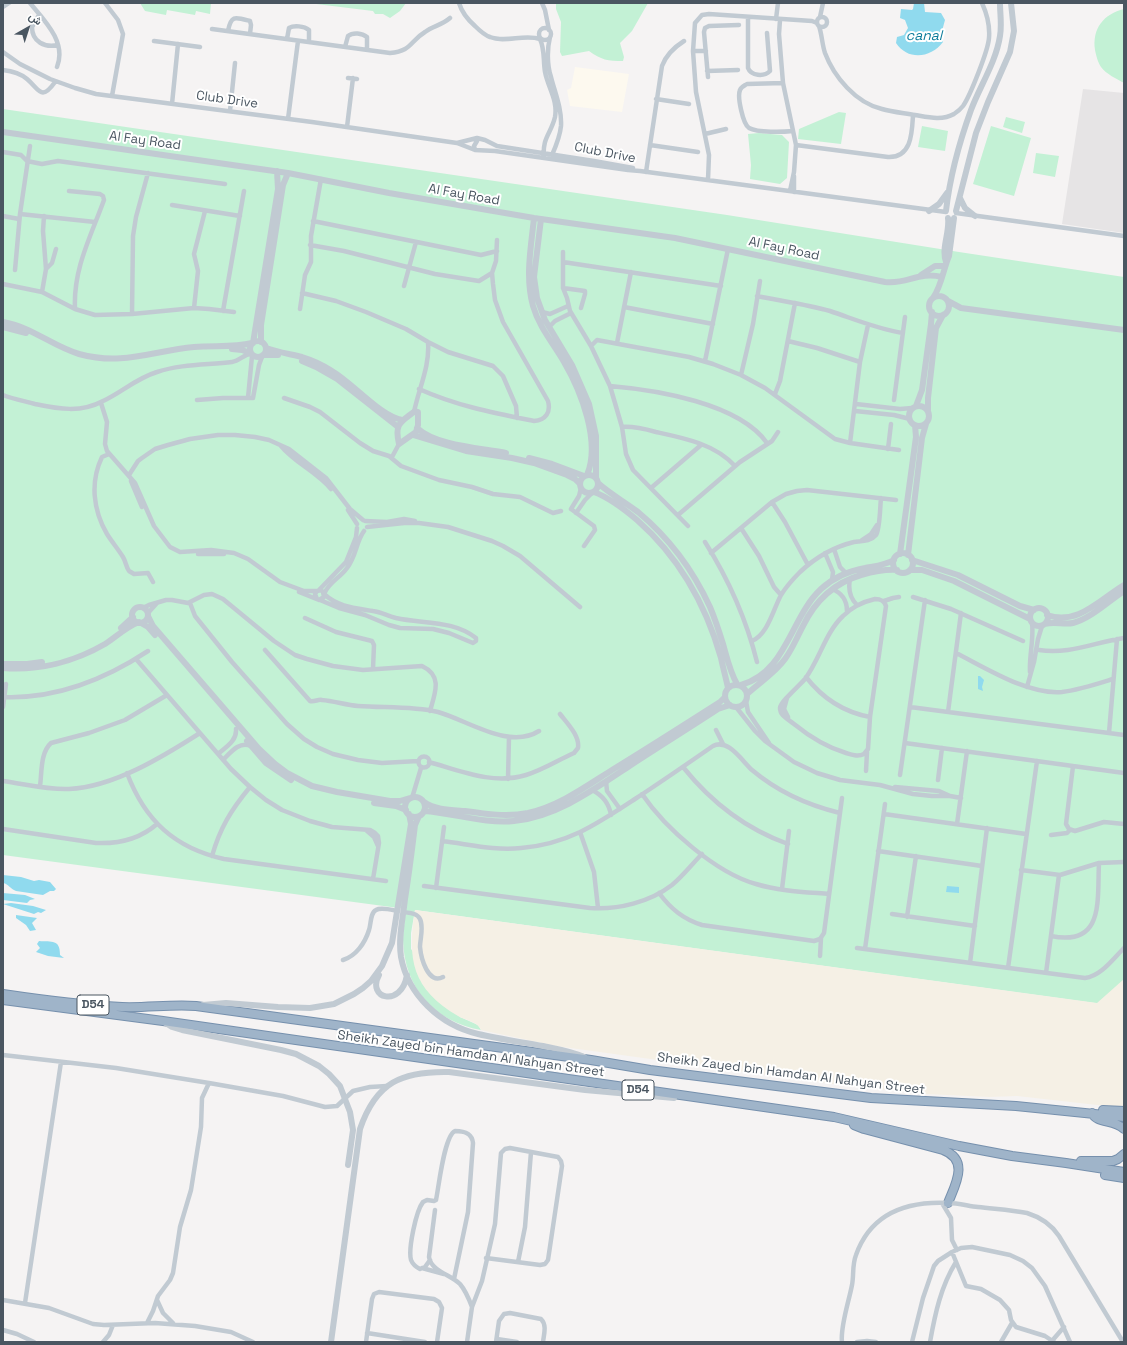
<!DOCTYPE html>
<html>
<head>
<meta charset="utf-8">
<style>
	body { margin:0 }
	#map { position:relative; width:1127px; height:1345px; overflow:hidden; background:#f5f3f3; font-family:"Space Grotesk",Vazirmatn,sans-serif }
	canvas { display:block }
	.frame { position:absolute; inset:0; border:4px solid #4a5661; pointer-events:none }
	.north { position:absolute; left:8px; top:8px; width:40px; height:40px; -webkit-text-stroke:3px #fff; paint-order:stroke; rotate:39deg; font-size:11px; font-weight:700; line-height:16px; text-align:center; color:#4a5661 }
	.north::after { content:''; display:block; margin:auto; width:14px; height:18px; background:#4a5661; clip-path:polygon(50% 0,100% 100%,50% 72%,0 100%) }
</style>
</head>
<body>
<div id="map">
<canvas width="1127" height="1345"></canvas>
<div class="frame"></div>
<div class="north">ش</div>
</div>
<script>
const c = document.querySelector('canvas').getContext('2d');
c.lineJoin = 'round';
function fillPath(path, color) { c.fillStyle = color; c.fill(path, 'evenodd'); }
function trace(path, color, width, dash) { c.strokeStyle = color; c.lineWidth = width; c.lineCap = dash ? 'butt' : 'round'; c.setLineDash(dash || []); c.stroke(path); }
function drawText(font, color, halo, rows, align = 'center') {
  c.font = font + ' "Space Grotesk",sans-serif'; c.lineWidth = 4; c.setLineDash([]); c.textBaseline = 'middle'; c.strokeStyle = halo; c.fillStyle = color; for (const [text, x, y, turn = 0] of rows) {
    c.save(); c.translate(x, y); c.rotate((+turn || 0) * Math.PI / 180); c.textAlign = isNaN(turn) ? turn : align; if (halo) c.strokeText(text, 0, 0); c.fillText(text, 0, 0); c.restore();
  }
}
const commercial = new Path2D(`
	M 575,67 L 629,74 L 622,112 L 570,106 L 567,90 L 571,88 Z`);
const education = new Path2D(`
	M 1083,89 L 1124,93 L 1124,233 L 1062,224 Z`);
const green = new Path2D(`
	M 140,3 L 211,3 L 210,14 L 196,11 L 195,15 L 167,10 L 166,15 L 145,11 Z
	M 308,3 L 406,3 L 400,11 L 390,18 L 383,14 L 375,14 L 373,11 Z
	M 556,3 L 648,3 L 632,31 L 620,43 L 624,57 L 623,61 C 608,61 601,60 589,51 L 562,56 L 560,52 L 561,22 L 556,9 Z
	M 1124,9 L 1124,83 C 1117,79 1106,74 1101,67 C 1098,63 1096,55 1095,50 C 1092,28 1104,14 1124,9 Z
	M 3,109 L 727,215 L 959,252 L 1124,277 L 1124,1007 L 415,910 L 411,933 L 411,949 L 460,1017 L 478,1025 L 481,1030 C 435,1022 404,988 403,940 C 403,930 405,919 406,909 L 3,855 Z
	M 839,112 L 846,113 L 841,144 L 798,139 L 799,129 Z
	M 1006,117 L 1025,122 L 1022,133 L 1003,127 Z
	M 922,126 L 948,131 L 945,151 L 918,147 Z
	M 991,126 L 1031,138 L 1014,196 L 973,184 Z
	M 759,133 L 782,135 L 789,142 L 787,178 L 780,184 L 750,179 L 751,165 L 748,134 Z
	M 1036,153 L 1059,156 L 1055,177 L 1033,173 Z`);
const sand = new Path2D(`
	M 415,910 L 1097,1003 L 1124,979 L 1124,1108 L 1017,1096 L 989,1097 L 926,1094 L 840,1085 L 556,1046 L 481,1030 C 478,1022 465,1020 458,1016 C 412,989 407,960 415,910 Z`);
const water = new Path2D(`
	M 914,3 L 924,3 L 925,12 L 941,13 L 945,20 L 942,31 L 943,42 C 931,58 908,61 896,43 L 897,37 L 904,35 L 908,28 L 905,20 L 900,18 L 901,9 L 912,10 L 913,9 Z
	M 978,676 L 980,676 L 984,680 L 982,687 L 983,691 L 978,689 Z
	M 3,875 L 21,877 L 34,881 L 39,880 L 50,882 L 56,889 L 54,891 L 50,891 L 43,895 L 16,891 C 10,889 9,884 3,883 Z
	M 947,886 L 959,887 L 959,893 L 946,892 Z
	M 3,893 L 25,895 L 35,899 L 30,900 L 27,903 L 3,900 Z
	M 11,903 L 33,906 L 46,910 L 41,913 L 38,912 L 34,914 L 3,904 Z
	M 16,915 L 37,918 L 32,923 L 36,930 L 30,931 L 26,925 L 16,918 Z
	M 39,941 C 52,942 60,939 60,955 L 64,958 L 48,956 L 36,952 L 40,948 L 37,944 Z`);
const minor = new Path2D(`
	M 30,3 C 44,20 67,42 57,67
	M 105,3 L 118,20 L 123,34 L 112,96
	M 459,3 C 462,13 467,19 475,26 C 479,30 484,35 490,37 C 505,43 524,34 540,39 C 545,50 543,60 545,72 C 548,88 558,100 555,117 C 551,134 542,137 544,158
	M 542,3 L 545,10 L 549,30
	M 3,7 L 9,3
	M 39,15 L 32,27 C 32,42 45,48 58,45
	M 748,17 L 748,68 C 751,76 764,77 770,71 L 767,33
	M 820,17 L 823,3
	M817 22a5 5 0 1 1 10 0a5 5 0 1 1-10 0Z
	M 776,19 L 778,3
	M 780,20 L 779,34 L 783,83 L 796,145 L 794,172 L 790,191
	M 819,26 C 822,35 822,44 825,53 C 834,77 856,103 882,109 C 892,112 904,113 915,115 C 927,117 942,121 954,114 C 957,112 960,110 963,106 C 970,96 988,51 989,38 C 990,26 987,14 982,3
	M539 34a6 6 0 1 1 12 0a6 6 0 1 1-12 0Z
	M 212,29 L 390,53 C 412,51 410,41 425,32 C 433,26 442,25 450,18
	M 228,31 C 231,15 235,17 250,21 L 251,25 L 250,34
	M 550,37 C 547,49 547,65 551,77 C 555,93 562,109 561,126 C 560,136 556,146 552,155
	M 287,39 L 289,28 C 294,25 304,26 309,30 L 309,42
	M 154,41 L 200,47
	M 345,47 L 348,36 C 353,32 362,33 367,37 L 367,50
	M 693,51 L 706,51
	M 3,52 L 20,64 L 50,79 L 75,88 L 96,94 L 312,122 L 457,143 L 475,150 L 495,151 L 628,170 L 640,171 L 946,212
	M 3,70 C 12,71 20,73 27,79 C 39,89 41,102 55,82
	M 707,71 L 738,70
	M 708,77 L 704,32 L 705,28 L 709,26 L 739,25
	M 348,78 L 357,79
	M 783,83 L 747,84 C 744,86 741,87 740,90 C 737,97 743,124 749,128 C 758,133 783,132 793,131
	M 656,99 L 689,104
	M 172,104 L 178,44
	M 230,111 L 235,63
	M 288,119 L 298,41
	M 347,127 L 353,78
	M 705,134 L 726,129
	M 457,143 L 477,138 L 485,140 L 497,146 L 594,161 L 633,168
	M 650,145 L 698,152
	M 796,145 L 888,157 C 912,158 912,132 913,115
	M 475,150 L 474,146 L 477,141
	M 3,152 L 21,155 L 27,161 L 42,164 L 58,161 L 225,184
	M 646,172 L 662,66 C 666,55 673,48 684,41
	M 794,176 L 794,192
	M 708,180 L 709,155 L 696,92 L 693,51 L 695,23 L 702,15 L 709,14 L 812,21 L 817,23
	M 69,191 L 100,194 L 103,196 L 104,200 C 91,236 73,269 75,309
	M 172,205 L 240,216
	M 956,213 L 1124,236
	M 20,214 L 95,222
	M 3,216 L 19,219
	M 313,221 L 481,255 L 497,251
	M 310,245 L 344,251 L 435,274 L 479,281 L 492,273
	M 563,252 L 563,288 L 567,298 L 570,311 L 591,346 L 610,386 C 656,390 739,403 767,443
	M 563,262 L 721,286
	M 46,269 L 52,263 L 56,249
	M 15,270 L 20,214 L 30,146
	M 3,284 L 42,292 L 75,309 L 95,315 L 132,314 L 194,308 L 209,309 L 234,312
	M 404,286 L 416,242
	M 563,288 L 585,291 L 585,294 L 581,308
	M 42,292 L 46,269 L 43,231 L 44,216
	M 302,293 L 336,301 L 366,312 L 406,329 L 428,342 L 448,352 L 493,366 L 503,376 L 516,406 L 517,418
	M 757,296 C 781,301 806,304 830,311 C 854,319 877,329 903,333
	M 624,307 L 713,324
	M 194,308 L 198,271 L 194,254 L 205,211
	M 300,309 L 305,275 L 311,262 L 311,236 L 321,179
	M 223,311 L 244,191
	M 542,312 L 550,314 L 568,306
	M 132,314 L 133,236 L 136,217 L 148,173
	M 549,327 L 555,321 L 571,313
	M 788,341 L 817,348 L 860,362
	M 617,343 L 631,272
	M 591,346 L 597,340 L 689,357 L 713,364 L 741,375 L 765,388 L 835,439 L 850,443 L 899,450
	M 705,361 L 728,249
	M 741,375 L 753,324 L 760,281
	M 610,386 L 622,427
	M 419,389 C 457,406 494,413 534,421 C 546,420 551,412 548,401 L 503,322 L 495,300 L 493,284 L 492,273 L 496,261 L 497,240
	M 775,394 L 780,381 L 795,303
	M 3,395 C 13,399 24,401 35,404 C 59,409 81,413 103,401 C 122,392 137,378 157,372 C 181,364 207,365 232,362 C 240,361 244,354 251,354
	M 248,398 L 252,356
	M 284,398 L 310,407 L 320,412 L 360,443 L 373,451 L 389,456 L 401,466 L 439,480 L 472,487 L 493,494 L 520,497 L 553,513 L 561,511
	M 197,400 L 223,398 L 253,398 L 259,365 L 262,357
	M 894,400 L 905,317
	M 101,403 L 107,422 L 105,444 L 107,451 L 135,483 L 154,526 L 170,547 L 180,552 L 211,550 L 234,553 L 248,559 L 280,582 L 304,591 L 317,591
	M 856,404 L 900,409 L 912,408
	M 855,411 L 894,415 L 910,419
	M 414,412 C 419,388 430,366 428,342
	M 850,443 L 860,362 L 868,325
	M 281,446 C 295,463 317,472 331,489
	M 888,449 L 891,424
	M 109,454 L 102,457 C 90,482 93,510 107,534 C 112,542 118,549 123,557 C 126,562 126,567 129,571 L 134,574 L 148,573 L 153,582
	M 392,457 L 399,444
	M 129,475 L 138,461 L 142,458 L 155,449 L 168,445 L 190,439 L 218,435 L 235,435 L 255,437 L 269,440 L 289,449 L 326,478 L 350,509 L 363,520
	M 131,481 L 142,507
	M 581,488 L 579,496 L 571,509 L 594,526 L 595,530 L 584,546
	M 651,488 L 701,445
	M 772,502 L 785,522 L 808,565
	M 348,510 L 357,524
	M 576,513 L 585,500 L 592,493
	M 678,515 L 740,462 L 772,441 L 778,432
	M 365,521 L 387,522 L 404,519 L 415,521
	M 688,526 L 633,470 L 626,454 L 622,427 C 633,426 645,429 656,432 C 684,438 715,444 735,466
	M 367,527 L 404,523 L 419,523 L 448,527 L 492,541 L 503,546 L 520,556 L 580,607
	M 741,528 L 759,556 L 774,587 L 781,595
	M 862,540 L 871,534 L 877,525
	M 705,542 C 729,580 746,618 757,662
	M 834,549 L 840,567 L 846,573
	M 711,553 L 772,502 L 786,494 L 797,491 L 807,490 L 896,500
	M 825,553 L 833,572 L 832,580
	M 198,554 L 224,554
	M 850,579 C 848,589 850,598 857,605
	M 832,589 C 842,593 847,601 847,611
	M 319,590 L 346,562 L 356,537 L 357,528
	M 299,592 L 319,600 L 324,597 L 323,592 L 321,590 L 317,591 L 315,594 L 317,599
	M 324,594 C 329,582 340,578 347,568 C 356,557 356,542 364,531
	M 913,597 L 951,609 L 1023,641
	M 875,599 C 880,599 884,600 886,606 L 870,717 L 868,749 L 864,754 C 858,757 853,755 846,753 C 826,747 810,737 794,724 C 788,719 780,716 780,708 C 780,702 800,685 805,679 C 820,659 825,633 843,616 C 852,607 862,602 875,599 Z
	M 320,600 L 339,608 L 365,615 L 389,625 L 400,628 L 433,629 L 449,633 L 473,643 L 476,641 L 476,638 C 453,620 423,624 396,618 C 388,616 381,612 373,611 C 355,608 338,607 324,594
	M 884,601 L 893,598 L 899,597
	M 190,603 L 195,616 L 232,662 L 287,724 L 304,739 L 317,747 L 333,754 L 358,760 L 382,763 L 418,761
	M 143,608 L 149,605 L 166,600 L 172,600 L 188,603 L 204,595 L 212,594 L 223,599 L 274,641 L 295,655 L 307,659 L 333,666 L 363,670 L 422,666 C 443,676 435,693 430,711
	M 148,613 L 157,603
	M 305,618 L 336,632 L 372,641 L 374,645 L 373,669
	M 752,641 C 768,634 773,610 781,595 C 786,587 793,579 800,572 C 815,558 833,547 854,542 C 862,541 870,542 876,535 C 880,529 880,507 881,498
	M 265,650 L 310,701 C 315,702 318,699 322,700 C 334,701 346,705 358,706 C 385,708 412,706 438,712 C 467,720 509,750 539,731
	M 1039,650 C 1069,655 1095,642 1124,638
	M 956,653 C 986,668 1028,695 1062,692 C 1079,690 1097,684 1113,679
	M 136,659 L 231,769 L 250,787 L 266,800 L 282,810 L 310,821 L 332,827 L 370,830 L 375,833 L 378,836 L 379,843 L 373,879
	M 1030,672 C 1029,656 1034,639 1032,623
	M 806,677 C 823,699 843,712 870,717
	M 1027,687 L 1034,662 L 1038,639 L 1042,626
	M 4,697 C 57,699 104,680 148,651
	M 787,698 L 784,709 L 788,717
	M 746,701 L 748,712 L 769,743
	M 3,707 L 6,684
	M 736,707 L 755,731 L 765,741 L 794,762 L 817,773 L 840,780 L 880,785 L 913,794 L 932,796 L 950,796 L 961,798
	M 910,707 L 1124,735
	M 948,712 L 961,613
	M 716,730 L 723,744
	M 1109,733 L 1117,639
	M 905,743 L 1124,773
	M 218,754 C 226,747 237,741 236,729
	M418.5 762a5.5 5.5 0 1 1 11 0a5.5 5.5 0 1 1-11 0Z
	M 223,760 C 231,752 239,741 251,746
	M 429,762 C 461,771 493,785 526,775 C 543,770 558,760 574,753 L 578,748 C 580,736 567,723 560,714
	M 1073,766 L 1066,824 L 1069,829 L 1075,831 L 1104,822 L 1124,824
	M 683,767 C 711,802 746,829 788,844
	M 866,771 L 867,752
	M 127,773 C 145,821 175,848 224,859 L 386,881
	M 900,775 L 925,600
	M 508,779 L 509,737
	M 938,780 L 942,748
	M 3,781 C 25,784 48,790 69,789 C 114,787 164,756 200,733
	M 606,781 L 607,791 L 620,809
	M 40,786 C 42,773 40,753 51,743 L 89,733 L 125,720 L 167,695
	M 895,787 L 939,791 L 950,796
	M 592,790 C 602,795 609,803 611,815
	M 642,794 C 665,828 716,873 756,884 C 779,891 805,892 829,894
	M 412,798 L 421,768
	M 884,814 L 1026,834
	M 957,824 L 967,751
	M 3,829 L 96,843 C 119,844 140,839 157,824
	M 366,830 L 374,837 L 378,846
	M 580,832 L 594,872 L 598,908
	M 1051,835 L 1067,833 L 1070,830
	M 442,841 C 468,844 495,851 521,848 C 568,844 597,824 635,799 C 661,782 687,764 713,746 C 728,738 742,761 752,770 C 778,792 807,805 840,813
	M 878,851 L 982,866
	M 212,856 C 220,828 231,810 250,787
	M 1021,870 L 1060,875 L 1099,863 L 1124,862
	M 424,886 L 590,908 C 618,910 650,902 672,885 C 683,876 692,864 702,854
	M 436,888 L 444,827
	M 782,889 L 789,831
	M 659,893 C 671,909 683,919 702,925 L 814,941 L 820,939 L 824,933 L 842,798
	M 403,912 C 410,913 417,913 420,919 C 424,927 420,939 420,947 C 421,958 428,985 443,977
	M 892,914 L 975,926
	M 907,917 L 916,856
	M 1051,936 C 1105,947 1097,900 1099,863
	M 857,948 L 1085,978 C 1101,976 1113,959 1124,948
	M 865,949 L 885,804
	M 820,956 L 821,938
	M 343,960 C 356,956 365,943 369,930 C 371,925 370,913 376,910 C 381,907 392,910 398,911
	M 970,963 L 987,828
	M 1008,968 L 1037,761
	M 1046,973 L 1059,875
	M 3,1055 L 116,1068 L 209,1083 L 283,1096 L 325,1107 L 337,1106 L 353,1091 L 370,1087 L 387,1086
	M 942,1203 L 951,1218 L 952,1240 L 957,1250
	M 435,1210 L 429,1257 C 431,1271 451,1275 460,1284 C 466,1291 469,1299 472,1307
	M 952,1252 L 966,1286 L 981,1289 L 1000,1300 L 1009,1310 L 1011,1320 L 1016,1327 L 1045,1336 L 1054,1342
	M 430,1260 L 425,1267 L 420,1269 C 416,1267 413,1265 411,1260 C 408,1249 416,1211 423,1202 L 427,1200 L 434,1201 L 436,1200 C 439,1186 444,1136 455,1131 C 464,1131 472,1133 473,1143 L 468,1212 L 454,1279
	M 518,1262 L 525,1227 L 531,1152
	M 422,1268 L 444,1274
	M 3,1300 L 49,1308 L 93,1324 L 104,1325 L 155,1323 L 195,1326 L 231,1332 L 253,1342
	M 157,1300 L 163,1313 L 173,1323
	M 25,1303 L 61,1062
	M 147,1323 L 153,1311 L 158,1296 L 170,1280 L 173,1273 L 180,1227 L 191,1190 L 201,1127 L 202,1098 L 209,1083
	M 3,1330 L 17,1334 L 34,1342
	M 367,1333 L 425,1342
	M 497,1339 L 517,1342
	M 103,1342 L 109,1335 L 113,1325
	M 366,1342 L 372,1299 L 374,1294 L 379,1292 L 434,1299 L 439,1302 L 442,1308 L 437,1342
	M 467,1342 L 472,1307 L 482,1281 L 495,1224 L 501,1153 L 505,1149 L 510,1148 L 558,1157 L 561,1161 L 562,1166 L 548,1260 L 545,1264 L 540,1265 L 486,1258
	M 496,1342 L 499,1321 L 504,1314 L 510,1313 L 541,1319 C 547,1325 544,1334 543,1342
	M 842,1342 C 840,1327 849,1301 852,1285 C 854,1275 852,1265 856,1255 C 871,1213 907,1201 948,1203 C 959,1203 968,1206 978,1207 C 994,1209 1011,1210 1027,1213 C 1040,1217 1051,1224 1059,1236 L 1123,1342
	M 857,1342 L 867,1341 L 876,1342
	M 912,1342 L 923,1298 L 934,1266 L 938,1261 L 952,1252 L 961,1248 L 972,1247 L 1010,1255 L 1023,1261 L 1032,1268 L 1045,1286 L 1070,1342
	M 930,1342 C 935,1314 941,1286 956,1262
	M 1001,1342 L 1012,1323
	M 1051,1342 L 1064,1327`);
const tertiary = new Path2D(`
	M 3,132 L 288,173 L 389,193 L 534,218 L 675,238 L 885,282 C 907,285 918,271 942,277
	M 960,198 L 965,208 L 975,216
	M 929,211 L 939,204 L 947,193
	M 946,211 C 950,176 959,143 971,110 C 980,86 996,62 1000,36 C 1002,25 1000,14 1000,3
	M 956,211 L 976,133 L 988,102 L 1010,52 L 1014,31 L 1011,3
	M 534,218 C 531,247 525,277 533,306 C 539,327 553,343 564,362 C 581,391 601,442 587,475
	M 541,219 L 534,277 L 537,298 L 545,320 L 572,365 L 589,404 L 596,436 L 596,478
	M 946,262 C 941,248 950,232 948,218
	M 921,275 L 935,266 L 945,266
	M929 306a10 10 0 1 1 20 0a10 10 0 1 1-20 0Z
	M 933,298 C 942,285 943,270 949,256 L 954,218
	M 948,301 L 961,308 L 1124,330
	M 3,322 C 32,327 52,346 79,354 C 123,366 152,351 194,347 C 213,345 233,348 252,343
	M 3,327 L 26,333
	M250 349a8 8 0 1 1 16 0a8 8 0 1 1-16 0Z
	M 261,342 L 261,325 L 283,185 L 288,173
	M 253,343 L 278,189 L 277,171
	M 266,348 C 277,352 290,354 302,357 C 312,360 323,365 332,371 C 354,384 379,415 402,420
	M 232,349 L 242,350 L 250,353
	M 263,355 L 278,355
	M 302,361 L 316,367 L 337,379 L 398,427
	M909 416a10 10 0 1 1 20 0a10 10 0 1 1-20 0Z
	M 916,406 L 922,390 L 931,324 L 932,312
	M 928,410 L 928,398 L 936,328 L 943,315
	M 415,411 L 418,412 L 418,425 L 416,432 L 399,444 C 394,423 401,422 415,411 Z
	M 417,428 C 436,446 481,448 506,453
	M 413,435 L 466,451 L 512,458 L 534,463 L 567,475 L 575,479 L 580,484
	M 529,458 L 552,464 L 584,476
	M580 484a9 9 0 1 1 18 0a9 9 0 1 1-18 0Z
	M 598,483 C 610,494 625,502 638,512 C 668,537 693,570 710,607 C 715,619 719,631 723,644 C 727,658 730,672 737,684
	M 594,492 C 610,498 624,509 637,520 C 679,557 706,605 721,658 C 723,668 726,678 728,688
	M893 563a10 10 0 1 1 20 0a10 10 0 1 1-20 0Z
	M 900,554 L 916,437 L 915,425
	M 908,555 L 922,438 L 926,424
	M 912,560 L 958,575 L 1020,606 L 1034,610
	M 910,570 L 922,570 L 954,581 L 1030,619
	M132 615a8 8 0 1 1 16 0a8 8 0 1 1-16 0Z
	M1030 617a9 9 0 1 1 18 0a9 9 0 1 1-18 0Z
	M 1047,615 C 1078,626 1100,599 1124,585
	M 148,616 L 153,626 L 259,749 L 275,764 L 287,773 L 312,786 L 337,792 L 390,801 L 400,801 L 410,798
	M 141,623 L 148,627 L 155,635
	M 1045,624 C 1054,621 1064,625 1073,623 C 1090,619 1109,601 1124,591
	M 121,628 L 133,617
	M 3,664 L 27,664 L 42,662
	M 3,668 C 38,671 74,662 105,644 C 116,637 126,627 139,622
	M725 696a11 11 0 1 1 22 0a11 11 0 1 1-22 0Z
	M 741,685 C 787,672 790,618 821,589 C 833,578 848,571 865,568 C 875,566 885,565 894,560
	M 747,694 C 760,682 775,673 785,659 C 793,648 797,637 803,626 C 815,601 834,583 861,575 C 872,572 885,569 897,570
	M 247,741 L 266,763 L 291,780
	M405 807a10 10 0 1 1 20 0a10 10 0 1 1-20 0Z
	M 424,802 C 435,810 451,810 465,811 C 486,814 507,817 528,813 C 559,806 585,787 612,770 C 648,748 684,725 720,702 L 725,697
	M 374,803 L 396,806 L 406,810
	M 424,811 C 454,813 484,824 514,821 C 557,817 596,788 631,765 C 660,746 689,728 718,709 L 730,705
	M 419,816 L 415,825 C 412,850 409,874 405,899 C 403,918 398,938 401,957 C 408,995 440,1025 478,1034 C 499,1039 521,1042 543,1046 C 557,1049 571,1051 584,1057
	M 379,975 C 366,998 401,1009 407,975
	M 203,1005 L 226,1003 L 278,1007 L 310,1008 L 334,1004 L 354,994 L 363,988 L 371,981 L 382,966 L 392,943 L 411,824 L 409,814
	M 164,1022 L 172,1027 L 182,1030 L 281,1050 L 296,1054 L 319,1066 L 329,1074 L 340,1086 L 350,1112 L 353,1130 L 348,1165
	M 331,1342 L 360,1129 C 376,1082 402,1071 449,1072 L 585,1090 L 674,1098`);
const trunk = new Path2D(`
	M 3,994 C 43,1000 82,1005 122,1007 C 147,1008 172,1004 196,1006 L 591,1060 L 650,1070 L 871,1098 L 1016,1106 L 1124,1117
	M 3,1000 L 163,1021 L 834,1117 L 959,1146 L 1012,1156 L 1066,1163 L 1124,1172
	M 1103,1110 L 1124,1111
	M 1092,1113 C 1097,1124 1114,1119 1124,1129
	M 854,1125 L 864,1129 L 943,1150 C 970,1160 955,1185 948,1203
	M 1081,1161 L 1113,1161 L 1118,1159 L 1124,1154
	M 1105,1175 L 1124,1178`);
const shields = [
	[93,1005,32],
	[638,1090,32]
];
const shieldNames = [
	["D54",93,1005],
	["D54",638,1090]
];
const streetNames = [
	["Club Drive",227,100,8],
	["Al Fay Road",145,141,8],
	["Club Drive",605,153,11],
	["Al Fay Road",464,195,10],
	["Al Fay Road",784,249,12],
	["Sheikh Zayed bin Hamdan Al Nahyan Street",471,1054,8],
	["Sheikh Zayed bin Hamdan Al Nahyan Street",791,1074,7]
];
const waterNames = [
	["canal",924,36]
];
fillPath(commercial, '#fdf9ef');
fillPath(education, '#e6e4e5');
fillPath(green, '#c3f1d5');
fillPath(sand, '#f5f0e5');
fillPath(water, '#90daee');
trace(trunk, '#7690ad', 10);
trace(minor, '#c1cad2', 4.5);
trace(tertiary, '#c1cad2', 6);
trace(trunk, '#9fb4c9', 8);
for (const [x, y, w] of shields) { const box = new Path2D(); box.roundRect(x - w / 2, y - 10, w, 20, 3); c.fillStyle = '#fff'; c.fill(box); trace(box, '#4a5661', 1); }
drawText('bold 12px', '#4a5661', null, shieldNames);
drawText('13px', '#4a5661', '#fff', streetNames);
drawText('italic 14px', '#0c7c9b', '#fff', waterNames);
</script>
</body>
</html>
